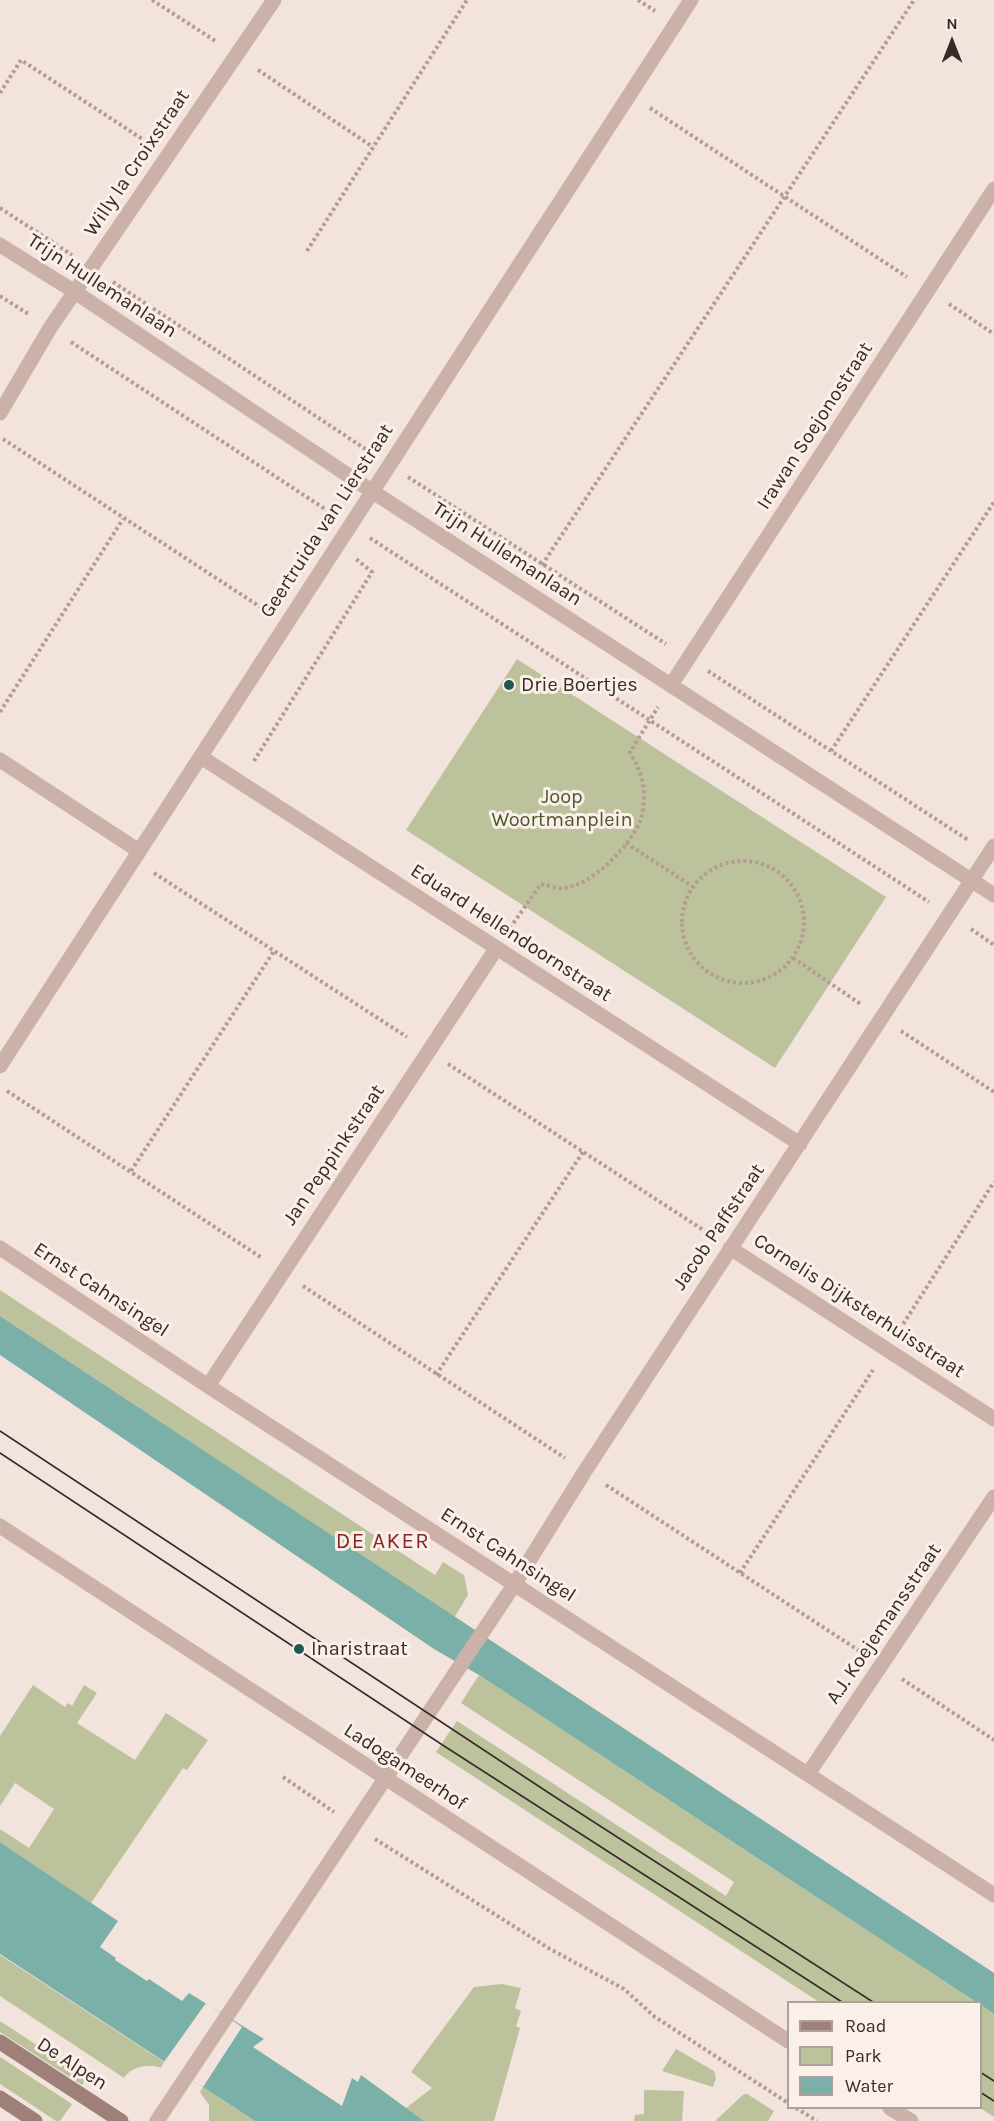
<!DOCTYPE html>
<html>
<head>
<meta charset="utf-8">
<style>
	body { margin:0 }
	#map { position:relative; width:994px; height:2121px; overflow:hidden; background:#f2e4dc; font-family:Karla,sans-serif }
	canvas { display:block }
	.legend { position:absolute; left:787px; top:2001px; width:195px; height:108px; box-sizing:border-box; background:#faefe9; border:2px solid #aca09c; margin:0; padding:8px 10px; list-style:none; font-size:18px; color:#372a28 }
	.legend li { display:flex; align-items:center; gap:12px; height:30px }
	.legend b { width:30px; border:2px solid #aca09c }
	.north { position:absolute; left:922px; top:12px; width:60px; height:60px; -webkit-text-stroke:4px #faefe9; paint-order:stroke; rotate:0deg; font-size:16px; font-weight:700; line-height:24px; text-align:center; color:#372a28 }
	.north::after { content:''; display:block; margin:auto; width:21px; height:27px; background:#372a28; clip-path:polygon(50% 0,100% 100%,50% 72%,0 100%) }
</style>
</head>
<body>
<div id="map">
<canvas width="994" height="2121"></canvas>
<ul class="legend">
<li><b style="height:8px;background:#9e8079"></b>Road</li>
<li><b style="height:16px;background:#bcc29c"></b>Park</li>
<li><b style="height:16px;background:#7bb0a8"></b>Water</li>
</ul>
<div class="north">N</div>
</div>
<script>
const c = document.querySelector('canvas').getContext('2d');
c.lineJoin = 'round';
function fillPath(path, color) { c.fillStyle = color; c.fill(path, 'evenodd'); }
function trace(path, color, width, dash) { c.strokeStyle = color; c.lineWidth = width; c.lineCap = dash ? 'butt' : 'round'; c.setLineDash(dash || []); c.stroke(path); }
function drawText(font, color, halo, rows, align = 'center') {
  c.font = font + ' Karla,sans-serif'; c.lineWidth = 6; c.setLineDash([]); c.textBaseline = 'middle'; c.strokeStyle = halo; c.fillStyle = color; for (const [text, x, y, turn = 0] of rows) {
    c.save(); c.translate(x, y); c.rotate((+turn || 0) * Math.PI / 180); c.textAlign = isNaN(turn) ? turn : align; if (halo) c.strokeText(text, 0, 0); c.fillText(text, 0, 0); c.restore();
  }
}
const green = new Path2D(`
	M 517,659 L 886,897 L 775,1068 L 406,830 Z
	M 0,1290 L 435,1575 L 443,1562 L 464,1575 L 468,1595 L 454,1618 L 0,1316 Z
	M 479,1675 L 976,2002 L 819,2002 L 436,1752 L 457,1721 L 726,1896 L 734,1882 L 461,1703 Z
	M 33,1685 L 65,1707 L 68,1703 L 72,1706 L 84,1685 L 97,1693 L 77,1723 L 135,1760 L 166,1713 L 208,1740 L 187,1770 L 183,1768 L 91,1903 L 0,1842 L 0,1829 L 29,1848 L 54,1809 L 15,1783 L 0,1806 L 0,1736 Z
	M 0,1955 L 164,2062 L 161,2068 C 149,2063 131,2067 124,2078 L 0,1996 Z
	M 502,1984 L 521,1988 L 515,2008 L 521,2011 L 516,2026 L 520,2028 L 494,2121 L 424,2121 L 406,2108 L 432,2088 L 411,2072 L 474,1987 Z
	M 981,2005 L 994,2014 L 994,2117 L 980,2108 Z
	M 0,2021 L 87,2078 L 82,2085 L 0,2032 Z
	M 676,2049 L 714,2071 L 716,2078 L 713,2087 L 662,2071 Z
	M 0,2057 L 72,2104 L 60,2121 L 56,2121 L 0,2084 Z
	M 203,2087 L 255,2121 L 209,2121 L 209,2105 L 200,2092 Z
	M 644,2090 L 684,2091 L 682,2121 L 634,2121 L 635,2115 L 644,2114 Z
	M 744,2094 L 747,2094 L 774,2111 L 768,2121 L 715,2121 Z`);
const water = new Path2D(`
	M 0,1316 L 994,1973 L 994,2014 L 981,2005 L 980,2002 L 976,2002 L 479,1675 L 434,1649 L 0,1355 Z
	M 0,1842 L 118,1921 L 100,1947 L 116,1958 L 115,1960 L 147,1981 L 149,1979 L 182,2001 L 189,1993 L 264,2039 L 253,2047 L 342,2106 L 352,2078 L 358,2082 L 361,2075 L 424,2121 L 255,2121 L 0,1954 Z`);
const pier = new Path2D(`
	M 206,2003 L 242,2027 L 203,2087 L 164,2062 Z`);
const path = new Path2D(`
	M 152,0 L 217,42
	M 638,0 L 655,11
	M 258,70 L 373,147
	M 0,93 L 21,60 L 147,142
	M 650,108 L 907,277
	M 0,208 L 72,255
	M 307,251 L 467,0
	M 113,282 L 367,450
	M 0,296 L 30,315
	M 949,304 L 994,334
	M 71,342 L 328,511
	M 3,439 L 265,610
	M 408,477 L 666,644
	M 370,538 L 929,902
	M 542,565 L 914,0
	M 708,671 L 968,840
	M 0,712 L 123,519
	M 831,751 L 994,502
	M 254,761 L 372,572 L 356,559
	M 626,843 L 692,886
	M682 922a61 61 0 1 1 122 0a61 61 0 1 1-122 0Z
	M 154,873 L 407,1037
	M 510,928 L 541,884 C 548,885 557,889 564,888 C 593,885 631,845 641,819 C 643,813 644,802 644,796 C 644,779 638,767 630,752 L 658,707
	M 971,929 L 994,945
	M 793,958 L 862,1005
	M 901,1031 L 994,1092
	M 448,1064 L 711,1235
	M 7,1091 L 262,1258
	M 131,1171 L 274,951
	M 303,1286 L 565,1458
	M 900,1329 L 994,1182
	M 436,1375 L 583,1152
	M 606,1485 L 861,1652
	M 740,1573 L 873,1370
	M 902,1679 L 994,1740
	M 283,1777 L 334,1812
	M 375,1839 L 550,1949 L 624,1989 L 655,2017 L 788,2103
	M 796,2108 L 817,2121`);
const street = new Path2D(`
	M 0,245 L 75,292 L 370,490 L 994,895
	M 0,413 L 50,328 L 274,0
	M 671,685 L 994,189
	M 201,757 L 800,1144
	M 0,760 L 139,851
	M 0,1066 C 230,710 459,354 691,0
	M 0,1248 L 208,1386 L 994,1895
	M 730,1248 L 994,1419
	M 208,1386 L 496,949
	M 0,1526 L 788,2041
	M 808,1774 L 994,1497
	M 890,2108 L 911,2121
	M 157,2121 L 514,1585 L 585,1471 L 994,846`);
const secondary = new Path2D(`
	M 0,2042 L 121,2121
	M 0,2098 L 35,2121`);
const tram = new Path2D(`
	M 0,1431 L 552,1795 L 873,2002
	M 0,1453 L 441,1744 L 842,2002
	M 980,2072 L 994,2081
	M 980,2092 L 994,2101`);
const markers = [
	[509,685,6,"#1d5952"],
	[299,1649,6,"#1d5952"]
];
const streetNames = [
	["Willy la Croixstraat",137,163,-56],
	["Trijn Hullemanlaan",102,286,33],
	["Irawan Soejonostraat",815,426,-57],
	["Geertruida van Lierstraat",327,521,-57],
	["Trijn Hullemanlaan",507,554,33],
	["Eduard Hellendoornstraat",511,933,33],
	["Jan Peppinkstraat",334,1155,-56],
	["Jacob Paffstraat",719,1227,-56],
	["Ernst Cahnsingel",101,1290,33],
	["Cornelis Dijksterhuisstraat",859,1306,33],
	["Ernst Cahnsingel",508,1555,33],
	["A.J. Koejemansstraat",884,1624,-56],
	["Ladogameerhof",405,1767,33],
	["De Alpen",72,2064,33]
];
const poiNames = [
	["Drie Boertjes",521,685],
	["Inaristraat",311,1649]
];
const parkNames = [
	["Joop",562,797],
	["Woortmanplein",562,820]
];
const quarterNames = [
	["DE AKER",383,1542]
];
fillPath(green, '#bcc29c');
fillPath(water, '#7bb0a8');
fillPath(pier, '#f2e4dc');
trace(path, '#b69b92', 4, [3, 3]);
trace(street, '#cbb1a8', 15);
trace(secondary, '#9e8079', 15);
trace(tram, '#372a28', 1.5);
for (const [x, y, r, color] of markers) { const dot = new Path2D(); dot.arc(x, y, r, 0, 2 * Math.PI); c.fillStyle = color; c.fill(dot); trace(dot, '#faefe9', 2); }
drawText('20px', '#372a28', '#faefe9', streetNames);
drawText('20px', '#372a28', '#faefe9', poiNames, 'left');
drawText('20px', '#4e562c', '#faefe9', parkNames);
c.letterSpacing = '1.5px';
drawText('22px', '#872621', '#faefe9', quarterNames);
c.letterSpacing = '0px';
</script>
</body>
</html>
